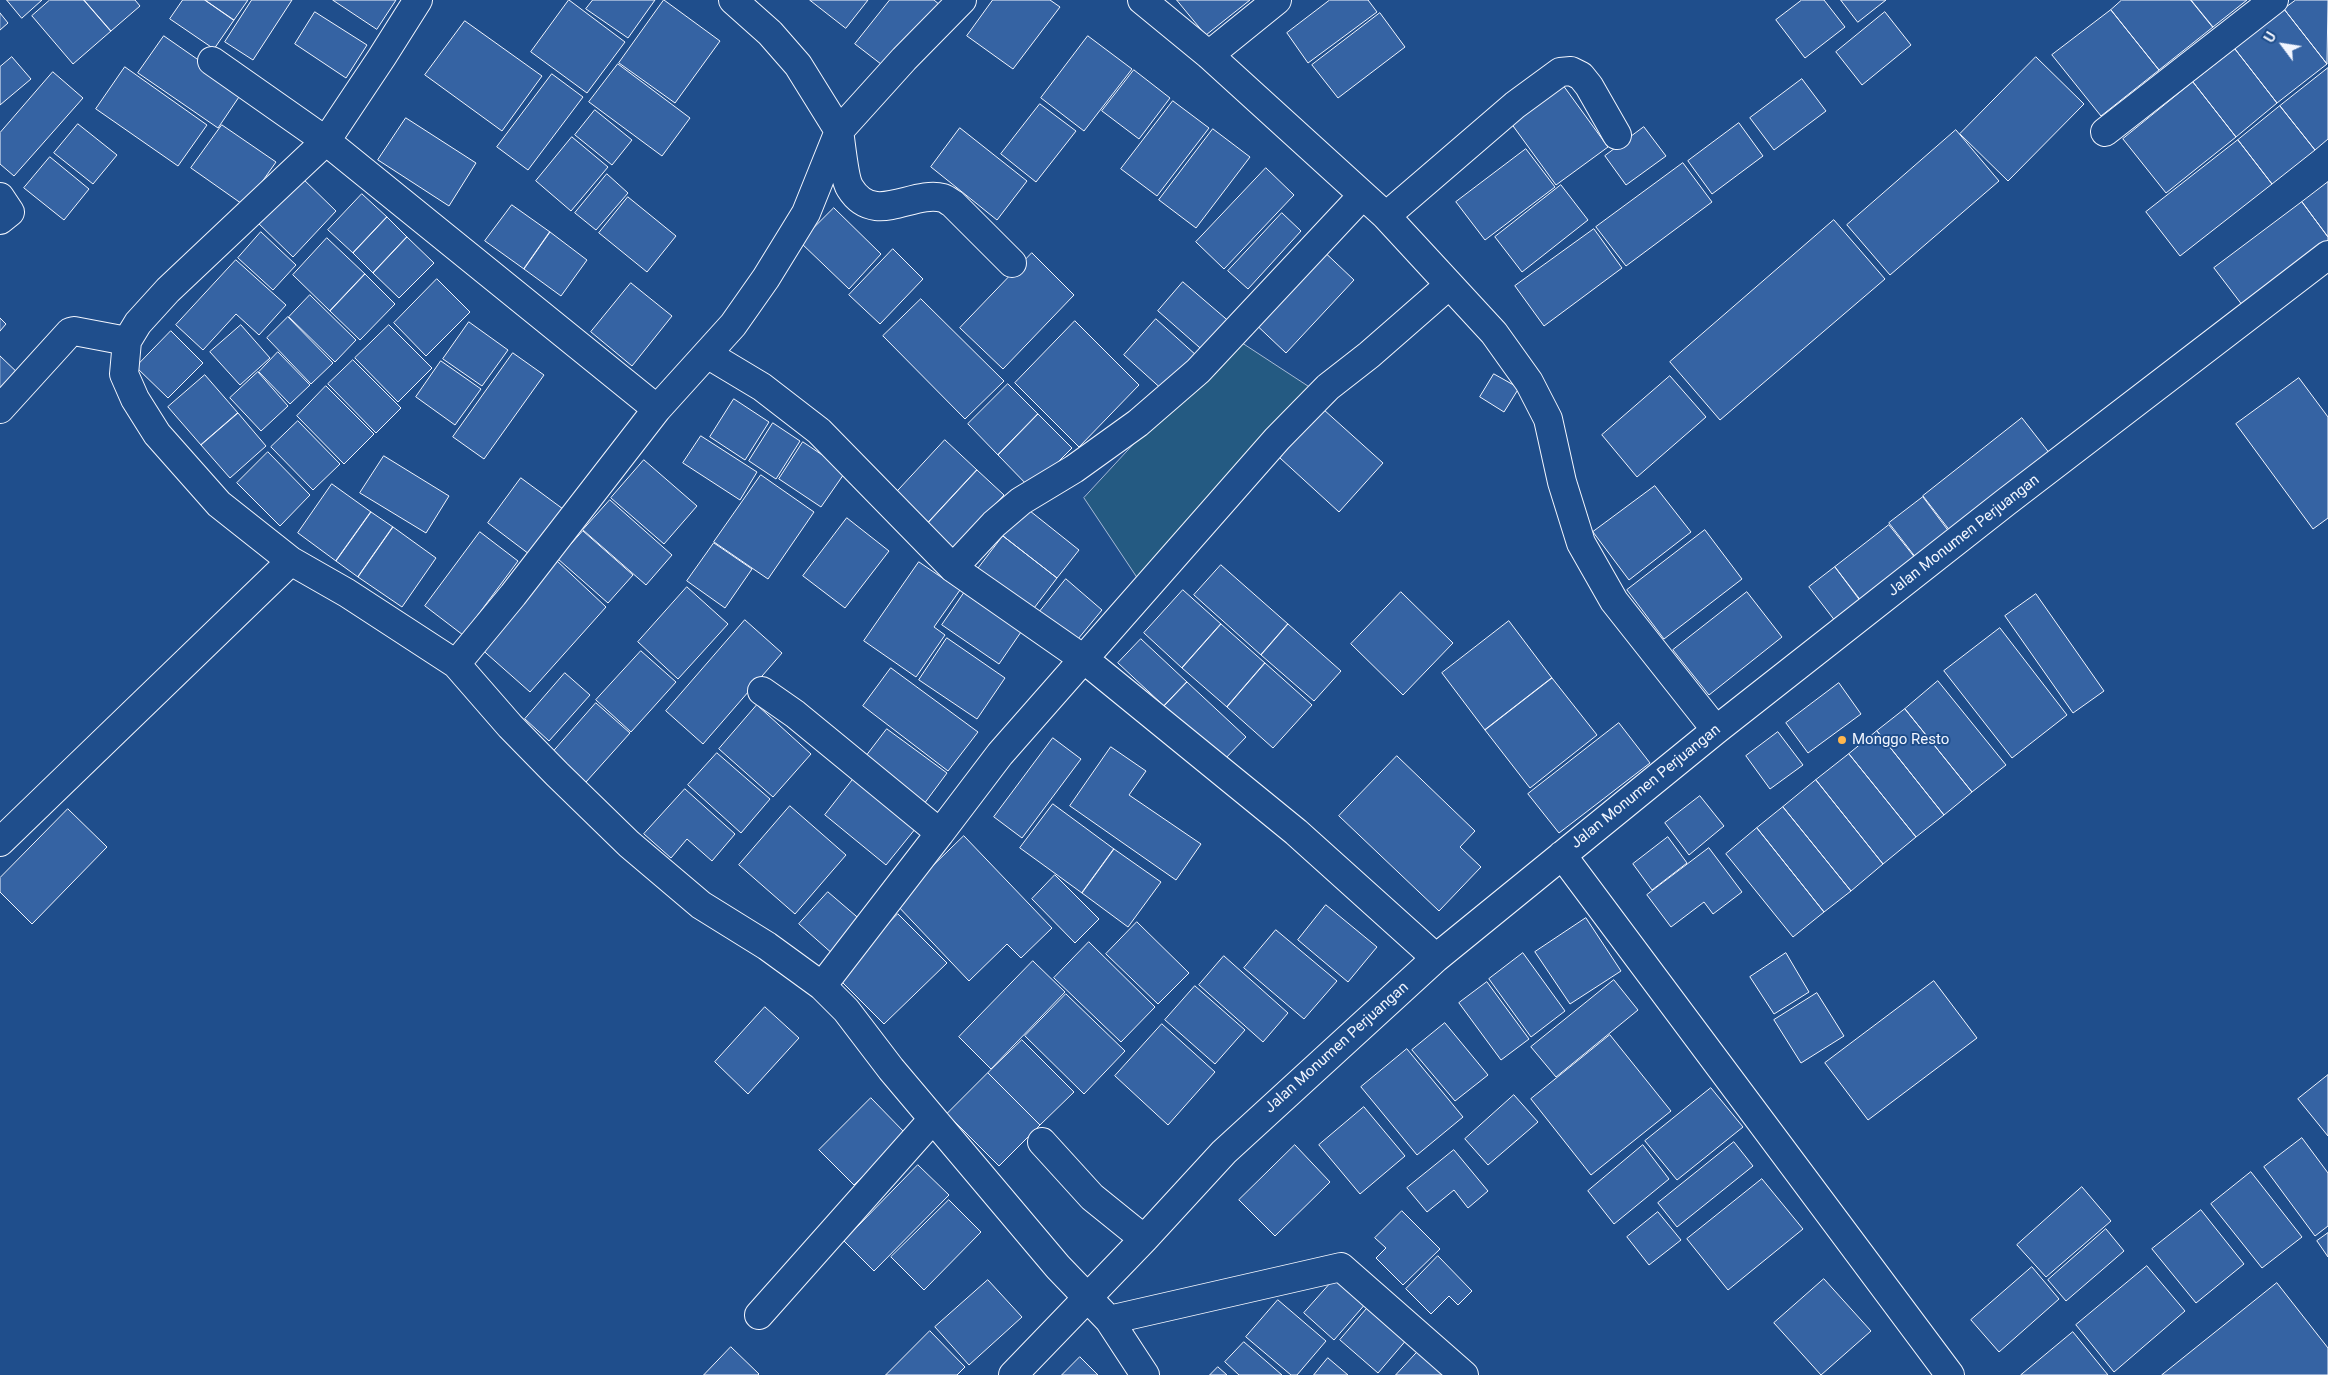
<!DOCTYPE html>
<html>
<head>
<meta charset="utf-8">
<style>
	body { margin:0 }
	#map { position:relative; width:2328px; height:1375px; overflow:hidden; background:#1f4e8c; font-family:Roboto,sans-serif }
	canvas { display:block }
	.north { position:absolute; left:2258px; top:20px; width:50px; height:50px; -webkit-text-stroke:4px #1f4e8c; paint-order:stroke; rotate:301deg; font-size:14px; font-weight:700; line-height:20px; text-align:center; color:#f2f6ff }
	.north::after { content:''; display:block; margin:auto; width:18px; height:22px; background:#f2f6ff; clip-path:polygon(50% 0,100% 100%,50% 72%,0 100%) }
</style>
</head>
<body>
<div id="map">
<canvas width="2328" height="1375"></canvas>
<div class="north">U</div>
</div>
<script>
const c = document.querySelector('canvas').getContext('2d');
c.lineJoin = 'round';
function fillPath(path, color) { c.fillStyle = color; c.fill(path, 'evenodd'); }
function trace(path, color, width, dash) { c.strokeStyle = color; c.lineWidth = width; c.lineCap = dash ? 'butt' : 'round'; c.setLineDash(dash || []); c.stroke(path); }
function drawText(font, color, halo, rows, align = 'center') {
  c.font = font + ' Roboto,sans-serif'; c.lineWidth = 4; c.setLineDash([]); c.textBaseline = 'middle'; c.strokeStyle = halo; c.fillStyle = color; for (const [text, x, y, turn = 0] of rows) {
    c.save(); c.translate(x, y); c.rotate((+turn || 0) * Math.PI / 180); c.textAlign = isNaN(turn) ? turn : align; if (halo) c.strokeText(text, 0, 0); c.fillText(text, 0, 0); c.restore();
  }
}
const green = new Path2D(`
	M 1233,337 L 1314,390 L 1142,585 L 1084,498 Z`);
const building = new Path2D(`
	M 7,0 L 42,0 L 22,18 Z
	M 50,0 L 84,0 L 111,31 L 73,64 L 32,16 Z
	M 84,0 L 135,0 L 140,6 L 111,31 Z
	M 183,0 L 205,0 L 234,20 L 214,49 L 170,19 Z
	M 205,0 L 248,0 L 234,20 Z
	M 252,0 L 292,0 L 253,60 L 225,42 Z
	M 333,0 L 396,0 L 377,29 Z
	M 569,0 L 625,42 L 587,93 L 531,52 Z
	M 593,0 L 655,0 L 628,38 L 586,9 Z
	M 664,0 L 720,41 L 675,103 L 619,63 Z
	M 810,0 L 868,0 L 846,28 Z
	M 890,0 L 934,0 L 941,6 L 890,71 L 855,44 Z
	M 993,0 L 1050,0 L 1060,7 L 1013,69 L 967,36 Z
	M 1177,0 L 1250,0 L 1206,35 Z
	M 1330,0 L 1368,0 L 1377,12 L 1308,63 L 1287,33 Z
	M 1802,0 L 1824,0 L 1845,27 L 1805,58 L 1776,20 Z
	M 1841,0 L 1886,0 L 1858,22 Z
	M 2122,0 L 2191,0 L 2213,27 L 2159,70 L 2111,10 Z
	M 2191,0 L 2247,0 L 2213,27 Z
	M 2296,0 L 2328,0 L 2327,64 L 2284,9 Z
	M 2284,9 L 2327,64 L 2277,103 L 2235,49 Z
	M 2111,10 L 2159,70 L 2101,116 L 2052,55 Z
	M 315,12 L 367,45 L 346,78 L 295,44 Z
	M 1885,12 L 1911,45 L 1862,85 L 1836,52 Z
	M 0,13 L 8,23 L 0,30 Z
	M 1380,13 L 1405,47 L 1338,98 L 1312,65 Z
	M 465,21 L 542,76 L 502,131 L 425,75 Z
	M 164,36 L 243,91 L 218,128 L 138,73 Z
	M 1088,36 L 1132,69 L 1084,131 L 1041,98 Z
	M 2235,49 L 2277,103 L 2236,137 L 2193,82 Z
	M 12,57 L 31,79 L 0,105 L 0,67 Z
	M 2036,57 L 2084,104 L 2008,181 L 1960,134 Z
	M 618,64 L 690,118 L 662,156 L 589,102 Z
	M 125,67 L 207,125 L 178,166 L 96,109 Z
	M 2328,68 L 2328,139 L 2315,150 L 2280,106 Z
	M 1134,70 L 1170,98 L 1139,139 L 1102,111 Z
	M 53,72 L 83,98 L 14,176 L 0,164 L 0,133 Z
	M 552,74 L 583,97 L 528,170 L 497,147 Z
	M 1802,79 L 1826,111 L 1774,150 L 1750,118 Z
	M 1560,81 L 1608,147 L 1556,185 L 1508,119 Z
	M 2193,82 L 2236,137 L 2166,193 L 2123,139 Z
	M 1173,101 L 1209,128 L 1157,196 L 1121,169 Z
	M 1040,104 L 1076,131 L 1036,182 L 1001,154 Z
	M 2280,106 L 2315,150 L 2272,184 L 2238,140 Z
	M 595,110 L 632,140 L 612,165 L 575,135 Z
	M 406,118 L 476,163 L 449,206 L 378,160 Z
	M 1739,123 L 1763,156 L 1712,194 L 1688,161 Z
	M 78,124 L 117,155 L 93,184 L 54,153 Z
	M 222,125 L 276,162 L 245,206 L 191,168 Z
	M 1644,127 L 1666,156 L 1626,185 L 1605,156 Z
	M 960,128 L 1027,181 L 997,220 L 931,167 Z
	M 1213,129 L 1250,157 L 1196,228 L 1159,200 Z
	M 1956,130 L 1999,181 L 1890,275 L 1847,225 Z
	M 572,137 L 608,167 L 571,211 L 536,181 Z
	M 2238,140 L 2272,184 L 2180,256 L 2146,212 Z
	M 1526,149 L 1555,187 L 1485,240 L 1456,202 Z
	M 50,157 L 89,189 L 64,220 L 24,188 Z
	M 1683,163 L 1712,202 L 1626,266 L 1596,227 Z
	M 1266,168 L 1294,195 L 1224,269 L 1196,242 Z
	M 607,174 L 628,193 L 596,230 L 575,213 Z
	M 299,175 L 336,211 L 293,257 L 255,220 Z
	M 2328,182 L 2328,237 L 2302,202 Z
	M 1561,185 L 1588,220 L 1522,272 L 1495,237 Z
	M 362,194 L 387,217 L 353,253 L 328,230 Z
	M 628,197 L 676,236 L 647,272 L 599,233 Z
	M 2302,202 L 2328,237 L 2328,248 L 2246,310 L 2214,268 Z
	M 512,205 L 550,232 L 524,269 L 485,241 Z
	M 834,208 L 881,254 L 849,289 L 800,242 Z
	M 1282,213 L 1301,231 L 1248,289 L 1228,271 Z
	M 387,217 L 407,237 L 373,273 L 353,253 Z
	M 1834,220 L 1885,279 L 1720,420 L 1670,362 Z
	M 1594,229 L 1622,268 L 1544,326 L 1515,286 Z
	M 261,232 L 296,265 L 273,290 L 238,258 Z
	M 550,232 L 587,260 L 561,296 L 524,269 Z
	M 407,237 L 434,263 L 399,298 L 373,273 Z
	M 327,238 L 365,274 L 330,311 L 293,275 Z
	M 1317,245 L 1354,280 L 1286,353 L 1249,318 Z
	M 893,249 L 923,279 L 880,324 L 849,295 Z
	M 1032,253 L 1074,295 L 1003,369 L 960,328 Z
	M 236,260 L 286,305 L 259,335 L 236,314 L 203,350 L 176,325 Z
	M 365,274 L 395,304 L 360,340 L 330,311 Z
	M 437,279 L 470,312 L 426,356 L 394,323 Z
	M 1183,282 L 1232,324 L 1207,354 L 1158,311 Z
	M 631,283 L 672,316 L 632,366 L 591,332 Z
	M 310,295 L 356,340 L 335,362 L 289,317 Z
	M 921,299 L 1004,381 L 965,419 L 883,336 Z
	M 288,317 L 333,363 L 311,384 L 267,338 Z
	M 0,318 L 6,324 L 0,331 Z
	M 1156,319 L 1197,356 L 1165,392 L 1124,355 Z
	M 1075,321 L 1139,385 L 1079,447 L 1015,383 Z
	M 469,322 L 508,350 L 482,386 L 443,359 Z
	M 241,325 L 270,358 L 240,385 L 210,352 Z
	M 389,325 L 432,368 L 398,402 L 355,358 Z
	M 171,331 L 203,363 L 168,398 L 136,367 Z
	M 278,352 L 310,385 L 290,404 L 259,372 Z
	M 513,353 L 544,375 L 484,459 L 453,437 Z
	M 0,356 L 21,376 L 0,400 Z
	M 353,360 L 401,408 L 376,433 L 328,384 Z
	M 441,361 L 481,389 L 455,425 L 416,397 Z
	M 258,372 L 288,406 L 261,431 L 230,398 Z
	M 1494,374 L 1519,388 L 1504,412 L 1480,397 Z
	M 205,375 L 238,413 L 201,445 L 168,407 Z
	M 1670,376 L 1706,417 L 1637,477 L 1602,435 Z
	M 2299,378 L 2328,417 L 2328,518 L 2313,529 L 2236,424 Z
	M 1008,384 L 1038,414 L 998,455 L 968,424 Z
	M 326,386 L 374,434 L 344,464 L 297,416 Z
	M 734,399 L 769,422 L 745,460 L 710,437 Z
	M 1323,409 L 1383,463 L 1339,512 L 1280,458 Z
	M 238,413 L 266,446 L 230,478 L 201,445 Z
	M 1038,414 L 1072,448 L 1031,489 L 998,455 Z
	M 2022,418 L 2054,459 L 1954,536 L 1923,496 Z
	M 298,421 L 340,464 L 313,490 L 271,447 Z
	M 773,423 L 800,441 L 776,479 L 749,461 Z
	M 701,436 L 757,472 L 740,500 L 683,463 Z
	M 945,440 L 977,470 L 926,525 L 894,495 Z
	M 803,442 L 846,471 L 821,507 L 779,479 Z
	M 268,452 L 310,495 L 280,526 L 237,483 Z
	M 384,456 L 449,496 L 426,533 L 360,493 Z
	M 644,460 L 697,506 L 664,544 L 611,498 Z
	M 977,470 L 1004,495 L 953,550 L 926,525 Z
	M 761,475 L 814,512 L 768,579 L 714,542 Z
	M 521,478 L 563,509 L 529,554 L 488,523 Z
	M 332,484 L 371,512 L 336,561 L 298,533 Z
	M 1655,486 L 1691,532 L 1629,580 L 1593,532 Z
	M 1923,497 L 1953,537 L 1920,563 L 1889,523 Z
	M 610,500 L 672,555 L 646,585 L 583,530 Z
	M 1025,507 L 1079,550 L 1057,578 L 1003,536 Z
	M 371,512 L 393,527 L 358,577 L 336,561 Z
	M 847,518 L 889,551 L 845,608 L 803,576 Z
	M 1889,525 L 1920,564 L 1865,606 L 1835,567 Z
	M 393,527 L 436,558 L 402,607 L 358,577 Z
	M 1705,530 L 1742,579 L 1664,639 L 1627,590 Z
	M 583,531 L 633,575 L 608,603 L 558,559 Z
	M 480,532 L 518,561 L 463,635 L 425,606 Z
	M 1003,536 L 1057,578 L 1031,612 L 977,570 Z
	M 714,543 L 752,569 L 725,608 L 687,581 Z
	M 556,560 L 606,607 L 530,692 L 478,646 Z
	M 919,562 L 960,590 L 934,627 L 945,635 L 916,677 L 864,641 Z
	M 1221,565 L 1288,624 L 1261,655 L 1194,595 Z
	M 1835,567 L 1864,606 L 1839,626 L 1809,587 Z
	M 1066,579 L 1102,610 L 1073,645 L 1037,615 Z
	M 687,587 L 728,624 L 678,679 L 638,642 Z
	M 1183,590 L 1221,624 L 1182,668 L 1144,633 Z
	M 1401,592 L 1453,643 L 1403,695 L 1351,644 Z
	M 1747,592 L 1782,637 L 1709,695 L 1673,650 Z
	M 964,593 L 1021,632 L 999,664 L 942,625 Z
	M 2036,594 L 2104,691 L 2073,713 L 2005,616 Z
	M 745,620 L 782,653 L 703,744 L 666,711 Z
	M 1509,621 L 1552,678 L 1485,730 L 1442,673 Z
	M 1221,624 L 1265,663 L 1227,707 L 1182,668 Z
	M 1288,624 L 1341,671 L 1314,701 L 1261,655 Z
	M 2000,628 L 2067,715 L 2012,758 L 1944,671 Z
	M 947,638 L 1005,678 L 977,719 L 919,680 Z
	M 1141,639 L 1187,682 L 1164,706 L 1118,663 Z
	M 641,651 L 676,682 L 631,732 L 596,700 Z
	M 1265,663 L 1312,705 L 1273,748 L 1227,707 Z
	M 891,668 L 978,732 L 948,771 L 863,706 Z
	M 565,673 L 590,695 L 549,741 L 525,719 Z
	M 1552,678 L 1597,735 L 1530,788 L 1485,730 Z
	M 1938,681 L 2006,765 L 1972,792 L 1905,709 Z
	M 1187,682 L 1246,737 L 1223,761 L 1164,706 Z
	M 1839,683 L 1861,714 L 1808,753 L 1786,723 Z
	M 596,703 L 630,733 L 586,782 L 553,752 Z
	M 757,705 L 811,754 L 773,797 L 719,749 Z
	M 1905,709 L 1972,792 L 1944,815 L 1877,731 Z
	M 1619,723 L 1650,763 L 1559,833 L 1528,794 Z
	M 887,729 L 947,773 L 921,808 L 861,763 Z
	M 1877,731 L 1944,815 L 1916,837 L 1849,754 Z
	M 1778,732 L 1803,765 L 1770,789 L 1746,756 Z
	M 1053,738 L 1081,759 L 1022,838 L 994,817 Z
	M 1111,747 L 1146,771 L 1129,795 L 1201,844 L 1176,880 L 1070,806 Z
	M 717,753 L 770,799 L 741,833 L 688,785 Z
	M 1849,754 L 1916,837 L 1883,864 L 1816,780 Z
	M 1397,756 L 1475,831 L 1460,847 L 1481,867 L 1439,911 L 1339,816 Z
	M 858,773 L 920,823 L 886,865 L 825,815 Z
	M 1816,780 L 1883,864 L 1851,891 L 1783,807 Z
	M 685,789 L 735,834 L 712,861 L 687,839 L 671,858 L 644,834 Z
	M 1700,796 L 1724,826 L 1689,855 L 1665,823 Z
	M 1053,804 L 1114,849 L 1082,893 L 1020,848 Z
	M 790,806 L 846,855 L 795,914 L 739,865 Z
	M 1783,807 L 1851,891 L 1824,912 L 1757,828 Z
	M 68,809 L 107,847 L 32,924 L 0,892 L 0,878 Z
	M 1757,828 L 1824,912 L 1793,937 L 1726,854 Z
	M 964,836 L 1052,928 L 1021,958 L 1007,944 L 969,981 L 895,903 Z
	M 1668,837 L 1687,863 L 1652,890 L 1633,864 Z
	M 1709,848 L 1742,892 L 1713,914 L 1704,902 L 1671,927 L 1647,895 Z
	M 1114,849 L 1161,882 L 1128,927 L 1082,893 Z
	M 1055,875 L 1099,919 L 1075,943 L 1032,899 Z
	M 828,892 L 863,922 L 834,955 L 799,924 Z
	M 1326,905 L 1377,947 L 1348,982 L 1298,940 Z
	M 898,914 L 947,963 L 884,1024 L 836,976 Z
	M 1586,918 L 1621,971 L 1570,1004 L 1535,952 Z
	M 1137,922 L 1189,973 L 1158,1004 L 1106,954 Z
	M 1276,930 L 1337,981 L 1304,1019 L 1244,968 Z
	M 1089,942 L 1155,1007 L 1121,1042 L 1054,978 Z
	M 1523,953 L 1565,1011 L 1531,1037 L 1489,979 Z
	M 1786,953 L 1809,992 L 1774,1014 L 1750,977 Z
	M 1224,956 L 1288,1013 L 1263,1042 L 1199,985 Z
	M 1033,961 L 1065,992 L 991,1069 L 959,1037 Z
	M 1614,980 L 1638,1010 L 1556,1077 L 1531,1047 Z
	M 1934,981 L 1977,1038 L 1868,1120 L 1825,1063 Z
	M 1487,982 L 1529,1039 L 1501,1060 L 1459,1003 Z
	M 1195,986 L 1245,1030 L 1215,1064 L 1165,1020 Z
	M 1817,993 L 1844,1036 L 1801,1063 L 1774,1020 Z
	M 1066,994 L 1125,1051 L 1084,1094 L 1025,1036 Z
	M 765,1007 L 799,1038 L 748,1094 L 715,1062 Z
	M 1445,1023 L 1488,1075 L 1455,1101 L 1412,1050 Z
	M 1162,1024 L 1215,1072 L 1168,1125 L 1115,1076 Z
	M 1610,1035 L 1671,1111 L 1591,1175 L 1531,1099 Z
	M 1022,1040 L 1074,1092 L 1040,1125 L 988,1073 Z
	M 1407,1049 L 1463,1117 L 1417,1155 L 1361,1087 Z
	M 988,1073 L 1040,1125 L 999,1166 L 947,1114 Z
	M 2328,1075 L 2328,1136 L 2298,1099 Z
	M 1711,1088 L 1743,1127 L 1677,1180 L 1645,1141 Z
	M 1514,1095 L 1538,1122 L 1488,1165 L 1465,1139 Z
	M 871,1098 L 906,1134 L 854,1185 L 819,1150 Z
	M 1364,1107 L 1405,1156 L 1360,1194 L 1319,1145 Z
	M 2302,1138 L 2328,1173 L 2328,1226 L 2315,1236 L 2264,1167 Z
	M 1734,1142 L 1753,1166 L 1677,1227 L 1658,1203 Z
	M 1295,1145 L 1330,1182 L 1275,1236 L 1239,1200 Z
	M 1643,1145 L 1669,1179 L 1614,1224 L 1588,1191 Z
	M 1454,1150 L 1488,1191 L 1468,1208 L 1454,1190 L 1427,1212 L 1407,1188 Z
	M 918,1165 L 949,1195 L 874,1271 L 844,1241 Z
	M 2251,1172 L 2302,1237 L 2262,1268 L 2211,1204 Z
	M 1762,1179 L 1803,1229 L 1728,1290 L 1687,1239 Z
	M 2082,1187 L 2111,1221 L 2046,1277 L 2017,1245 Z
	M 949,1200 L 981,1232 L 924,1290 L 891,1257 Z
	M 2201,1210 L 2244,1264 L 2196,1303 L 2152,1249 Z
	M 1402,1211 L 1440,1249 L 1403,1285 L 1376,1258 L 1386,1248 L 1375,1238 Z
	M 1658,1212 L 1681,1240 L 1649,1265 L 1627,1237 Z
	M 2106,1229 L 2124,1251 L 2066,1301 L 2048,1280 Z
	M 2328,1233 L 2328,1257 L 2317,1241 Z
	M 1438,1256 L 1472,1291 L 1458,1305 L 1449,1296 L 1431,1314 L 1406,1289 Z
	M 2147,1266 L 2185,1311 L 2114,1372 L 2076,1325 Z
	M 2032,1267 L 2059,1299 L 1999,1352 L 1971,1320 Z
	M 1337,1276 L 1367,1302 L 1334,1340 L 1304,1313 Z
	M 1824,1279 L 1871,1331 L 1821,1375 L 1774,1323 Z
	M 988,1280 L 1022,1317 L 969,1365 L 935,1327 Z
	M 2277,1283 L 2328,1348 L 2328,1375 L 2162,1375 Z
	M 1278,1300 L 1326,1341 L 1297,1375 L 1291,1375 L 1246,1337 Z
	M 1370,1305 L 1408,1338 L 1378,1373 L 1340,1340 Z
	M 930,1331 L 965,1367 L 957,1375 L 886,1375 Z
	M 2073,1332 L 2108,1375 L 2021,1375 Z
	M 1244,1342 L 1282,1375 L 1239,1375 L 1225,1362 Z
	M 731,1347 L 759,1374 L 758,1375 L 704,1375 Z
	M 1422,1347 L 1452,1375 L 1396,1375 Z
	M 1080,1357 L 1098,1375 L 1062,1375 Z
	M 1328,1358 L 1348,1375 L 1314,1375 Z
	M 1218,1367 L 1227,1375 L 1210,1375 Z`);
const minor = new Path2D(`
	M 418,0 L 382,57 L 326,141 L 657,409
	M 962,0 L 904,59 L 839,131 C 841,142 844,179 850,188 C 874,227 912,190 943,198 C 946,199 950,202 953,204 L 1012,263
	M 1142,0 L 1209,55 L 1386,216 L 1494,333 L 1529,382 L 1548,419 L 1562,482 L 1581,543 L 1614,601 L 1716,730
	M 1209,55 L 1277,0
	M 212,61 L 326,141 L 168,290 L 138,323 L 127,341 L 124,374 L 135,399 L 157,434 L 219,504 L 291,561 L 347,593 L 456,664 L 510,726 L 557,774 L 629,844 L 701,905 L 767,946 L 822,986 L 846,1010 L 891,1069 L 1058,1267 L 1109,1320 L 1145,1375
	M 2105,132 L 2274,0
	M 0,197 L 10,212 L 0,220
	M 1386,216 L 1515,105 L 1560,72 L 1571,71 L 1581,76 L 1589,86 L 1617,135
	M 707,354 L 762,387 L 819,431 L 953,568 L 1085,660 L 1296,832 L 1436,958
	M 0,409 L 70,332 L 74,331 L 127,341
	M 953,568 L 994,524 L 1021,501 L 1074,469 L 1138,423 L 1198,371 L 1362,196
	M 456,664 L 513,595 L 657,409 L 733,325 L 766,278 L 806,213 L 839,131 L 798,65 L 770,33 L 733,0
	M 762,691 L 795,714 L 940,833 L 1000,754 L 1277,439 L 1328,387 L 1369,355 L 1448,286
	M 0,842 L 291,561
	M 1562,855 L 1950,1375
	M 822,986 L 940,833
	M 1042,1142 L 1092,1197 L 1144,1239
	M 759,1315 L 933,1119
	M 1109,1320 L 1341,1267 L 1464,1375
	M 1013,1375 L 1144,1239 L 1224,1152 L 1436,958 L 1716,730 L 2006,502 L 2328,255`);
const markers = [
	[1842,740,5,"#ffb74d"]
];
const streetNames = [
	["Jalan Monumen Perjuangan",1964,536,-38],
	["Jalan Monumen Perjuangan",1646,787,-39],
	["Jalan Monumen Perjuangan",1337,1048,-42]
];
const poiNames = [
	["Monggo Resto",1852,740]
];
fillPath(green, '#245a82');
trace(green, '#a8bbd7', 1);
fillPath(building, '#3563a3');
trace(building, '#f2f6ff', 1);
trace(minor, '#f2f6ff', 30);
trace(minor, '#1f4e8c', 28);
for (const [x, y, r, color] of markers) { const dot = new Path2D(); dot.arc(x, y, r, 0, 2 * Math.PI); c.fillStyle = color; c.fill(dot); trace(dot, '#1f4e8c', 2); }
drawText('15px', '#f2f6ff', '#1f4e8c', streetNames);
drawText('15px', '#f2f6ff', '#1f4e8c', poiNames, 'left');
</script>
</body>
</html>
